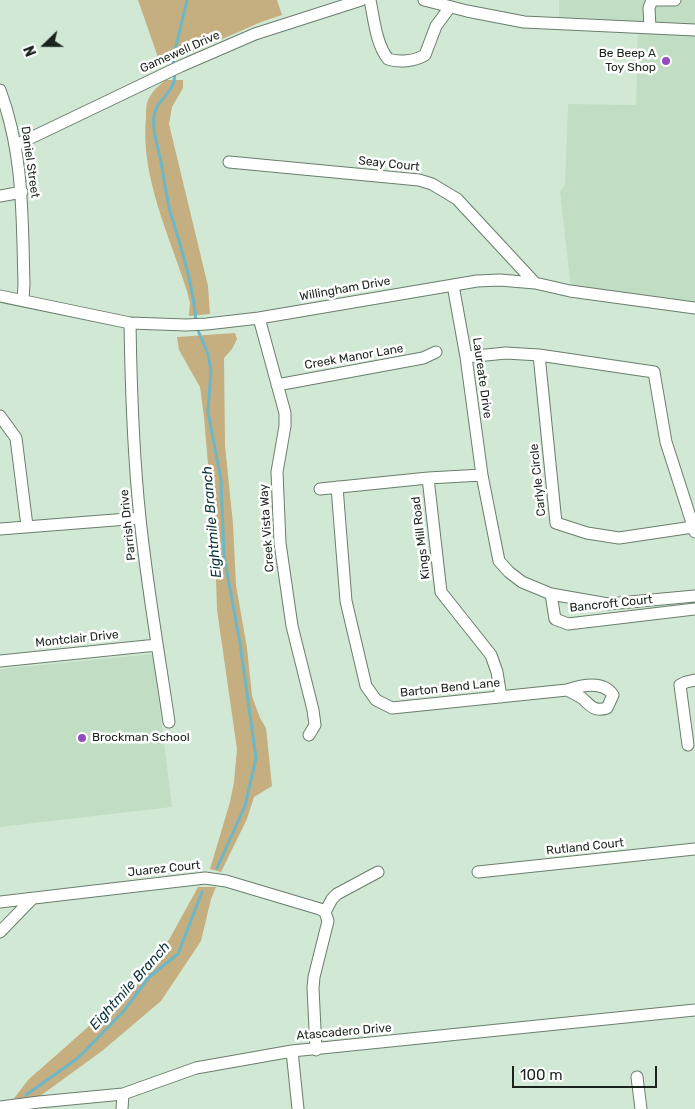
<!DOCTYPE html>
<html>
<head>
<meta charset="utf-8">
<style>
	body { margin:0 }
	#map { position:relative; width:695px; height:1109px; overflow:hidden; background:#d1e9d4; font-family:Rubik,sans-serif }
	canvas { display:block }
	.north { position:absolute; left:20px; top:20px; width:50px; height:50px; -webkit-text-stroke:4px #fff; paint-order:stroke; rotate:248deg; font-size:14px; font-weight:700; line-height:20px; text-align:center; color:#1a231c }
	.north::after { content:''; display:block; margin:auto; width:18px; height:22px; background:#1a231c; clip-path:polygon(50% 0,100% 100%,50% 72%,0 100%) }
	.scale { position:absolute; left:512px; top:1066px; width:145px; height:22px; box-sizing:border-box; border:2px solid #1a231c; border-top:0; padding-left:6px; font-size:15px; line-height:18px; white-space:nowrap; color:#1a231c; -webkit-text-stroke:4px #fff; paint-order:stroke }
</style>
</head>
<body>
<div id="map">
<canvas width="695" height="1109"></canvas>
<div class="north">N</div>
<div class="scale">100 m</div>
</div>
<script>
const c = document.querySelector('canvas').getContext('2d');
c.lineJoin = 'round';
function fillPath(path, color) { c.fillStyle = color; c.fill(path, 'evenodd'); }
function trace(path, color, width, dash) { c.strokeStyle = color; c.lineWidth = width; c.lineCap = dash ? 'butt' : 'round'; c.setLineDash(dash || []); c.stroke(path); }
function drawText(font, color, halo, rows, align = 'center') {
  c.font = font + ' Rubik,sans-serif'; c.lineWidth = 5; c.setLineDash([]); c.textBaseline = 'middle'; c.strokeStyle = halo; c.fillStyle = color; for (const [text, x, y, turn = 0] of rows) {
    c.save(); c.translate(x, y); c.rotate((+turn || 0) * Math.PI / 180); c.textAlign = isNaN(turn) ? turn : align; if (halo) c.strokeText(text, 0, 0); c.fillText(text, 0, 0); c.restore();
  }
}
const built = new Path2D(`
	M 559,0 L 695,0 L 695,303 L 571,289 L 560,191 L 565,184 L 568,104 L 636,105 L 638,22 L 559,19 Z
	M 153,654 L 172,807 L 0,827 L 0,669 Z`);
const green = new Path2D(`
	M 138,0 L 277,0 L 282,15 L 261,22 L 161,66 Z
	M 166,80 L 183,80 L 183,88 L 172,107 L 169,124 L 208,286 L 210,314 L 189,316 L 190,303 L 187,291 C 170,237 140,176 146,118 C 146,113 146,107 147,103 C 150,93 158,86 166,80 Z
	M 235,333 L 237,339 L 232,349 L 224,358 L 225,446 L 233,524 L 236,585 L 247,648 L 252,696 L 260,718 L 266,728 L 272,786 L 254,797 L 247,819 L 221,872 L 210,869 L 230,802 L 234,782 L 237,749 L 217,610 L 215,547 L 204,417 L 200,387 L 179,350 L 177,337 Z
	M 198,887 L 216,887 L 211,899 L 201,941 L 161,1001 L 102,1051 L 36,1099 L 12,1101 L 28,1080 L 140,981 L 170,938 Z`);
const stream = new Path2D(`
	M 187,0 L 174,55 C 172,63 176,75 174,81 C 171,95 155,101 154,117 C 152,131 158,148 161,162 C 164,178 166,195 170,211 C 181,248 193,283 196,322
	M 197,328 L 208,354 L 211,371 L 208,412 L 221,480 L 224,556 L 240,643 L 256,758 L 245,806 L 217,868
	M 26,1095 L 78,1058 L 123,1012 L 149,977 L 178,954 L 202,892`);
const minor = new Path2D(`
	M 370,0 C 374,19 376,44 388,59 C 399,63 415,61 425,55 L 436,26 L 450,7
	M 424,0 L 467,11 L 524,22 L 695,30
	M 650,28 L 649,8 L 652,0 L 675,0
	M 0,90 C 24,154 22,217 24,284 L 23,300
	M 16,145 L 181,66 L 255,34 L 361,0
	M 229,162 L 419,180 L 432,184 L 457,199 L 535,283
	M 0,196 L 22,192
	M 453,285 L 466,357 L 482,475 L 499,561 L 509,572 L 522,582 L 551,594 L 608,604 L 695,596
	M 0,296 L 130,323 L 186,325 L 207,324 L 259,318 L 477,281 L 500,280 L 535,283 L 570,291 L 695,308
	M 259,318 L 285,413 L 285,426 L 277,472 L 280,543 L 292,626 L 313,710 L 315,725 L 309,735
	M 130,323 C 131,388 133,453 140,518 C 147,586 159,654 169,722
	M 539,355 L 556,523 L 587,533 L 619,538 L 693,527
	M 466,357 L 506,353 L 539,355 L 654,372 L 666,442 L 695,532
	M 277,385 L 423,358 L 436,352
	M 0,416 L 16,438 L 27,526
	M 428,478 L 441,592 L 491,655 L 497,672 L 501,697
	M 337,487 L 346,601 L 366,686 L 376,700 L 392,708 L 567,690 C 571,692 577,695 582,698 C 591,706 594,712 607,708 L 613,695 C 603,680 582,685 567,690
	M 320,489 L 428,478 L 482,475
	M 0,529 L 140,518
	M 551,594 L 555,619 L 568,624 L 695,609
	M 0,661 L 157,645
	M 688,745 L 680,685 L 686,682 L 695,680
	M 478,872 L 695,849
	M 0,902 L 205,878 L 226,881 L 320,909 L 325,912 L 328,921 L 314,977 L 313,988 L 316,1050
	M 325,912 L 332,899 L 337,894 L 378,872
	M 0,932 L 32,899
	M 292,1051 L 298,1109
	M 637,1077 L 641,1109
	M 0,1107 L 39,1102 L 123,1094 L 196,1068 L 292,1051 L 695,1010
	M 122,1109 L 123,1094`);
const markers = [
	[666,61,5,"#944dc1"],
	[82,738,5,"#944dc1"]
];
const streetNames = [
	["Gamewell Drive",180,52,-24],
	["Daniel Street",30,162,82],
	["Seay Court",389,164,6],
	["Willingham Drive",345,289,-10],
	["Creek Manor Lane",354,357,-10],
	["Laureate Drive",482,378,82],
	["Carlyle Circle",538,480,-96],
	["Parrish Drive",128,525,-96],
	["Creek Vista Way",267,528,-94],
	["Kings Mill Road",421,538,-97],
	["Bancroft Court",611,604,-6],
	["Montclair Drive",77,639,-6],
	["Barton Bend Lane",450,688,-6],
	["Rutland Court",585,847,-6],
	["Juarez Court",164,869,-6],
	["Atascadero Drive",344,1032,-5]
];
const poiNames = [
	["Be Beep A",656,54],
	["Toy Shop",656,68],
	["Brockman School",92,738,"left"]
];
const waterNames = [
	["Eightmile Branch",212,522,-95],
	["Eightmile Branch",130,986,-48]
];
fillPath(built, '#c1dec5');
fillPath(green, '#c5ae7f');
trace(stream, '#6cb8c9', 3);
trace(minor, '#697e6c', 13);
trace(minor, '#fff', 11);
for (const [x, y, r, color] of markers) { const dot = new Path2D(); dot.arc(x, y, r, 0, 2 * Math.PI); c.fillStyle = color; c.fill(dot); trace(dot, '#fff', 2); }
drawText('12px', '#1a231c', '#fff', streetNames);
drawText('12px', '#1a231c', '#fff', poiNames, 'right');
drawText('italic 14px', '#0b3139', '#fff', waterNames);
</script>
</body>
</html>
